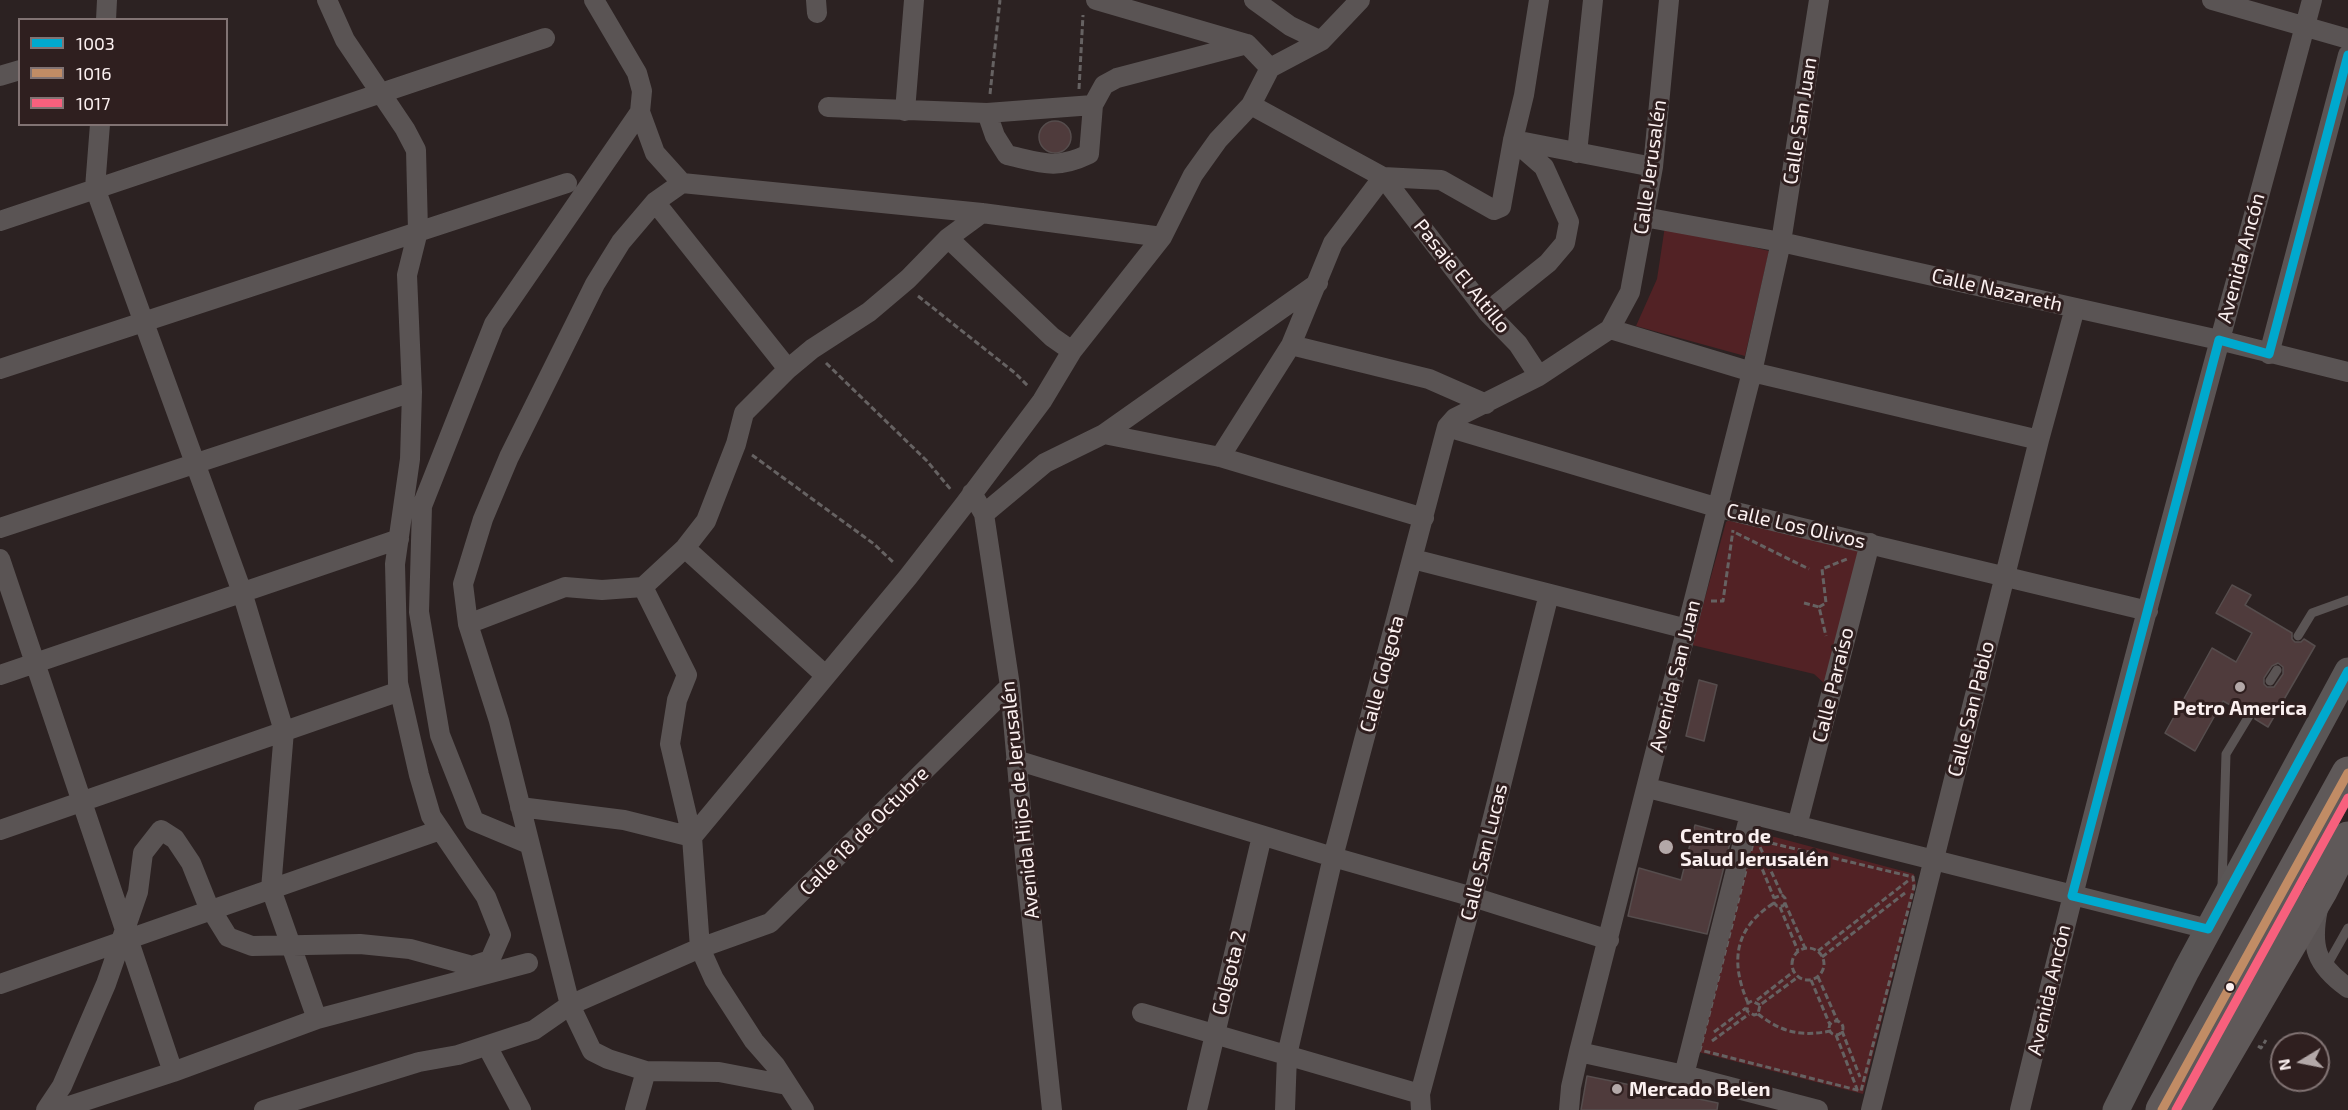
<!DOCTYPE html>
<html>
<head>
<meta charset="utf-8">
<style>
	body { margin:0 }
	#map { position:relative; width:2348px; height:1110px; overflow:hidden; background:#2c2222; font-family:"Exo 2",sans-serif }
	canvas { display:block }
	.legend { position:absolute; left:18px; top:18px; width:210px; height:108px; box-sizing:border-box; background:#2f1f1f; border:2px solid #817373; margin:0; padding:8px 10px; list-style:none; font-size:18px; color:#fbf0f0 }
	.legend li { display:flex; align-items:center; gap:12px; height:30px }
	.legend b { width:30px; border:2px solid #817373 }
	.north { position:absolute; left:2270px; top:1032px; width:60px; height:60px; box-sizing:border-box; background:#2f1f1f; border:2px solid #817373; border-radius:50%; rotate:260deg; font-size:16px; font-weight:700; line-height:24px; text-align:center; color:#fbf0f0 }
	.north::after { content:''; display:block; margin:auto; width:21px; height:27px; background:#b3a8a8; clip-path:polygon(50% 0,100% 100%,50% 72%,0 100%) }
</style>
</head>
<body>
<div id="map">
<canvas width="2348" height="1110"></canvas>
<ul class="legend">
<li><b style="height:8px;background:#00a9ce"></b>1003</li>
<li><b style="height:8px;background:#c18c65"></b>1016</li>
<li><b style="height:8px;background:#f8607d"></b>1017</li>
</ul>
<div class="north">N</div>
</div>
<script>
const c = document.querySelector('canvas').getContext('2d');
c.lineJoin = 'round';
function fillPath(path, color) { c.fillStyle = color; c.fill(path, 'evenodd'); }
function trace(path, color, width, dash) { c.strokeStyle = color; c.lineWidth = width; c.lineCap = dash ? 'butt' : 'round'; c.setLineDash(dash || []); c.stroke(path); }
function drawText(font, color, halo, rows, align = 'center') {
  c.font = font + ' "Exo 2",sans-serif'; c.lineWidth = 6; c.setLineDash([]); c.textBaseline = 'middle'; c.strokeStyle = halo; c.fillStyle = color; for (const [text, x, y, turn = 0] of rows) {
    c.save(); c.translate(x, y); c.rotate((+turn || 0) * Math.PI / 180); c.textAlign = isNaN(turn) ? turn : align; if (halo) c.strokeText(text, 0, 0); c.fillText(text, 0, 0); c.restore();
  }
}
const green = new Path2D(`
	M 1665,226 L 1769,251 L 1745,356 L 1636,326 L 1657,279 Z
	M 1734,517 L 1860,549 L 1825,684 L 1814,674 L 1692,645 L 1726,522 Z
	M 1756,832 L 1914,874 L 1916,884 L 1863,1094 L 1698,1052 L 1751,839 Z`);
const building = new Path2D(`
	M1039 137a16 16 0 1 1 32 0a16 16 0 1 1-32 0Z
	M 2232,585 L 2251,595 L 2245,605 L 2292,633 L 2292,639 L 2295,642 L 2301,642 L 2304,639 L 2315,646 L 2268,727 L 2255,719 L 2255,713 L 2252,710 L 2246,710 L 2243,712 L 2223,701 L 2195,751 L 2165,733 L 2212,648 L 2236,662 L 2252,633 L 2216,613 ZM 2278,663 L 2283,667 L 2283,674 L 2274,687 L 2267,687 L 2264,684 L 2264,678 L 2272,666 Z
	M 1699,680 L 1717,685 L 1704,741 L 1686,736 Z
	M 1695,825 L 1732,835 L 1707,934 L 1628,916 L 1639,868 L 1681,880 Z
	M 1587,1076 L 1718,1103 L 1717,1110 L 1581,1110 Z`);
const path = new Path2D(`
	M 1079,89 L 1083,15
	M 990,94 L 1000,0
	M 918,296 L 1015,373 L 1029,387
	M 826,363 L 927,461 L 952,491
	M 752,455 L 874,544 L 895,564
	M 1736,533 L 1809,569
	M 1711,601 L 1723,601 L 1733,530
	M 1804,603 L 1819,607 L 1826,636
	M 1819,607 L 1826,603 L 1822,569 L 1847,559
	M 1754,839 L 1913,877 L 1914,887 L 1861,1091 L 1700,1050 Z
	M 1760,847 L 1782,895
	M 1759,861 L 1774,898
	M 1785,903 L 1783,906 L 1777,906 L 1774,903 L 1774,898 L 1782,895 L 1785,898 L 1785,903 L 1805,948
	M 1780,907 L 1798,951
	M1792 964a16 16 0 1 1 32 0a16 16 0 1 1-32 0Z
	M 1818,951 L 1909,880
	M 1822,957 L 1905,893
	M 1818,977 L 1838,1022
	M 1811,980 L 1830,1025
	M 1757,1000 L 1793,972
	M 1748,1003 C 1730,962 1734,928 1774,903
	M 1760,1005 L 1752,1001 L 1748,1003 L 1747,1011 L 1754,1015 L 1758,1014 L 1760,1005 L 1798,977
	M 1758,1014 C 1781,1032 1801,1037 1830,1031
	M1829 1028a7 7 0 1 1 14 0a7 7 0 1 1-14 0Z
	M 1842,1031 L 1860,1077
	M 1714,1032 L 1746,1008
	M 1836,1035 L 1857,1089
	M 1712,1041 L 1749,1014
	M 2258,1046 L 2261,1048 L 2266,1040`);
const lane = new Path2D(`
	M 2298,636 L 2312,613 L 2348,600
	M 2270,681 L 2277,670
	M 2222,887 L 2226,754 L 2249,716
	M 2326,967 L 2348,928`);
const street = new Path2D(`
	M 594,0 L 637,73 L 642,91 L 640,112 L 655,153 L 682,183
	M 816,0 L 817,13
	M 1096,0 L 1247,44 L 1270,68
	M 1254,0 L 1290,26 L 1321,41
	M 2212,0 L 2348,39
	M 106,20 L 107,0
	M 0,76 L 20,70
	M 1251,105 L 1383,177 L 1441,180 L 1494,210 L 1501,207 L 1513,140 L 1524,95 L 1539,0
	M 828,107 L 987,113 L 1093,105 L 1104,85 L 1117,78 L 1247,44
	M 905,111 L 914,0
	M 987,113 L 995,136 L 1007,155 C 1042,163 1056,170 1089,154 L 1093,105
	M 100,124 L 95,188 L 242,592 L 284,731 L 271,889 L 317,1019
	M 1514,140 L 1653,167
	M 1577,153 L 1593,0
	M 655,202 L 788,369
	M 1644,217 L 1781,242 L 2219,340 L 2348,372
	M 0,221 L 545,38
	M 948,238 L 1052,337 L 1072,351
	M 1487,312 L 1548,263 L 1565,243 L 1569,222 L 1544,167 L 1513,140
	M 1610,329 L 1752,372 L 2039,440
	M 1291,345 L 1429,379 L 1486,404
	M 2269,354 L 2348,55
	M 0,369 L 567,183
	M 1447,427 L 1719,508 L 2148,611
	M 1104,434 L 1220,457 L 1424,518
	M 1220,457 L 1291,345 L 1333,243 L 1383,177 L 1487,312 L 1518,344 L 1539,376
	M 972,493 L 984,514 L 1010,686 L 1026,866 L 1052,1110
	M 984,514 L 1045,463 L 1104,434 L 1318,283
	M 0,528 L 412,392
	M 685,548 L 825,675
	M 0,559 L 173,1072
	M 1413,559 L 1687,629
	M 643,587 L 687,675 L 677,700 L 670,744 L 692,837 L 700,948 L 714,979 L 754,1041 L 775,1065 L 804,1110
	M 468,624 L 565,587 L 602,590 L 643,587 L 685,548 L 706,521 L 736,444 L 744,413 L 788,369 L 812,349 L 869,312 L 908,279 L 948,238 L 982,213
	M 0,675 L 399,539
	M 1016,760 L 1333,857 L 1473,897 L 1609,940
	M 1648,788 L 2208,929
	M 520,807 L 624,820 L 692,837 L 908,577 L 964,505 L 1042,401 L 1072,351 L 1162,237 L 1193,175 L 1218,140 L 1251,105 L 1270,68 L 1321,41 L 1360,0
	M 1797,826 L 1870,543
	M 0,830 L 400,691
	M 529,844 L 474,821 L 440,735 L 419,612 L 422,506 L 494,324 L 640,112
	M 2318,909 C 2310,947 2316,965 2348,988
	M 0,984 L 440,830
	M 1142,1013 L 1420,1094
	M 487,1046 L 521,1110
	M 1579,1052 L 1684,1075 L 1818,1110
	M 1684,1075 L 1750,814
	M 787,1085 L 719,1072 L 646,1071 L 608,1059 L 592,1051 L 570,1005 L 499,721 L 468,624 L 463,584 L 483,519 L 509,457 L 595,284 L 621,242 L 655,202 L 682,183 L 982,213 L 1162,237
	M 46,1110 L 62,1086 L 106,984 L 138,892 L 143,853 L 161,830 L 175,839 L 191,863 L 207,903 L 228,937 L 252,946 L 360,944 L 410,949 L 472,966 L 490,960 L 501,935 L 486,897 L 431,816 L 419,775 L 398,683 L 395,564 L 410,459 L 412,392 L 407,275 L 418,231 L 416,150 L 405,129 L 345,40 L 327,0
	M 57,1110 L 173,1072 L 317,1019 L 528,963
	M 264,1110 L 419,1062 L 458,1055 L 534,1030 L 570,1005 L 700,948 L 770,923 L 1010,686
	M 635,1110 L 646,1071
	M 1197,1110 L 1262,836
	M 1285,1110 L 1287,1055 L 1333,857 L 1447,427 L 1455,418 L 1539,376 L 1610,329 L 1630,292 L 1653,167 L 1669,0
	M 1421,1110 L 1420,1094 L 1473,897 L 1549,594
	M 1569,1110 L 1571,1087 L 1579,1052 L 1752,372 L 1781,242 L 1819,0
	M 1871,1110 L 2039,440 L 2075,308
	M 2020,1110 C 2109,738 2213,369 2312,0`);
const secondary = new Path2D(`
	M 2116,1110 L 2186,971 L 2348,671`);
const highway = new Path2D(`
	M 2162,1110 L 2348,773
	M 2193,1110 L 2321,891 L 2348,838`);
const bus1 = new Path2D(`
	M 2348,55 L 2269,354 L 2219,340 L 2072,896 L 2208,929 L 2348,671`);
const bus2 = new Path2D(`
	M 2162,1110 L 2348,773`);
const bus3 = new Path2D(`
	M 2176,1110 L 2348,798`);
const markers = [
	[2240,687,6,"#b3a8a8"],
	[1666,847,8,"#b3a8a8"],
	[2230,987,5,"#fbf0f0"],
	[1617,1089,6,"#b3a8a8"]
];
const streetNames = [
	["Calle San Juan",1800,121,-81],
	["Calle Jerusalén",1650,167,-82],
	["Avenida Ancón",2241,258,-75],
	["Pasaje El Altillo",1462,276,51],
	["Calle Nazareth",1997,290,13],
	["Calle Los Olivos",1796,526,13],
	["Calle Golgota",1382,674,-75],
	["Avenida San Juan",1675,676,-76],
	["Calle Paraíso",1833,685,-76],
	["Calle San Pablo",1971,709,-76],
	["Avenida Hijos de Jerusalén",1020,800,-96],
	["Calle 18 de Octubre",864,831,-45],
	["Calle San Lucas",1484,852,-76],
	["Golgota 2",1229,973,-76],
	["Avenida Ancón",2049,990,-77]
];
const poiNames = [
	["Petro America",2240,708,"center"],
	["Centro de",1680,836],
	["Salud Jerusalén",1680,859],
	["Mercado Belen",1629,1089]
];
fillPath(green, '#522225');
fillPath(building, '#4f3b3c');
trace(building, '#564d4d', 1.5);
trace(path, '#666262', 3, [6, 3]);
trace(lane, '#5a5454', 9);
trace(street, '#5a5454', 20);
trace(secondary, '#5a5656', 27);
trace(highway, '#5f5959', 33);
trace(bus1, '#00a9ce', 9);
trace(bus2, '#c18c65', 9);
trace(bus3, '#f8607d', 9);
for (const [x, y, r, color] of markers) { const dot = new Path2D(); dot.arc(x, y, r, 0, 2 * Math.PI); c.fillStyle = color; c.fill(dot); trace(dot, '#2f1f1f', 2); }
drawText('20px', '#fbf0f0', '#2f1f1f', streetNames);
drawText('bold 20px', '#fbf0f0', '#2f1f1f', poiNames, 'left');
</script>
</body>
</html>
